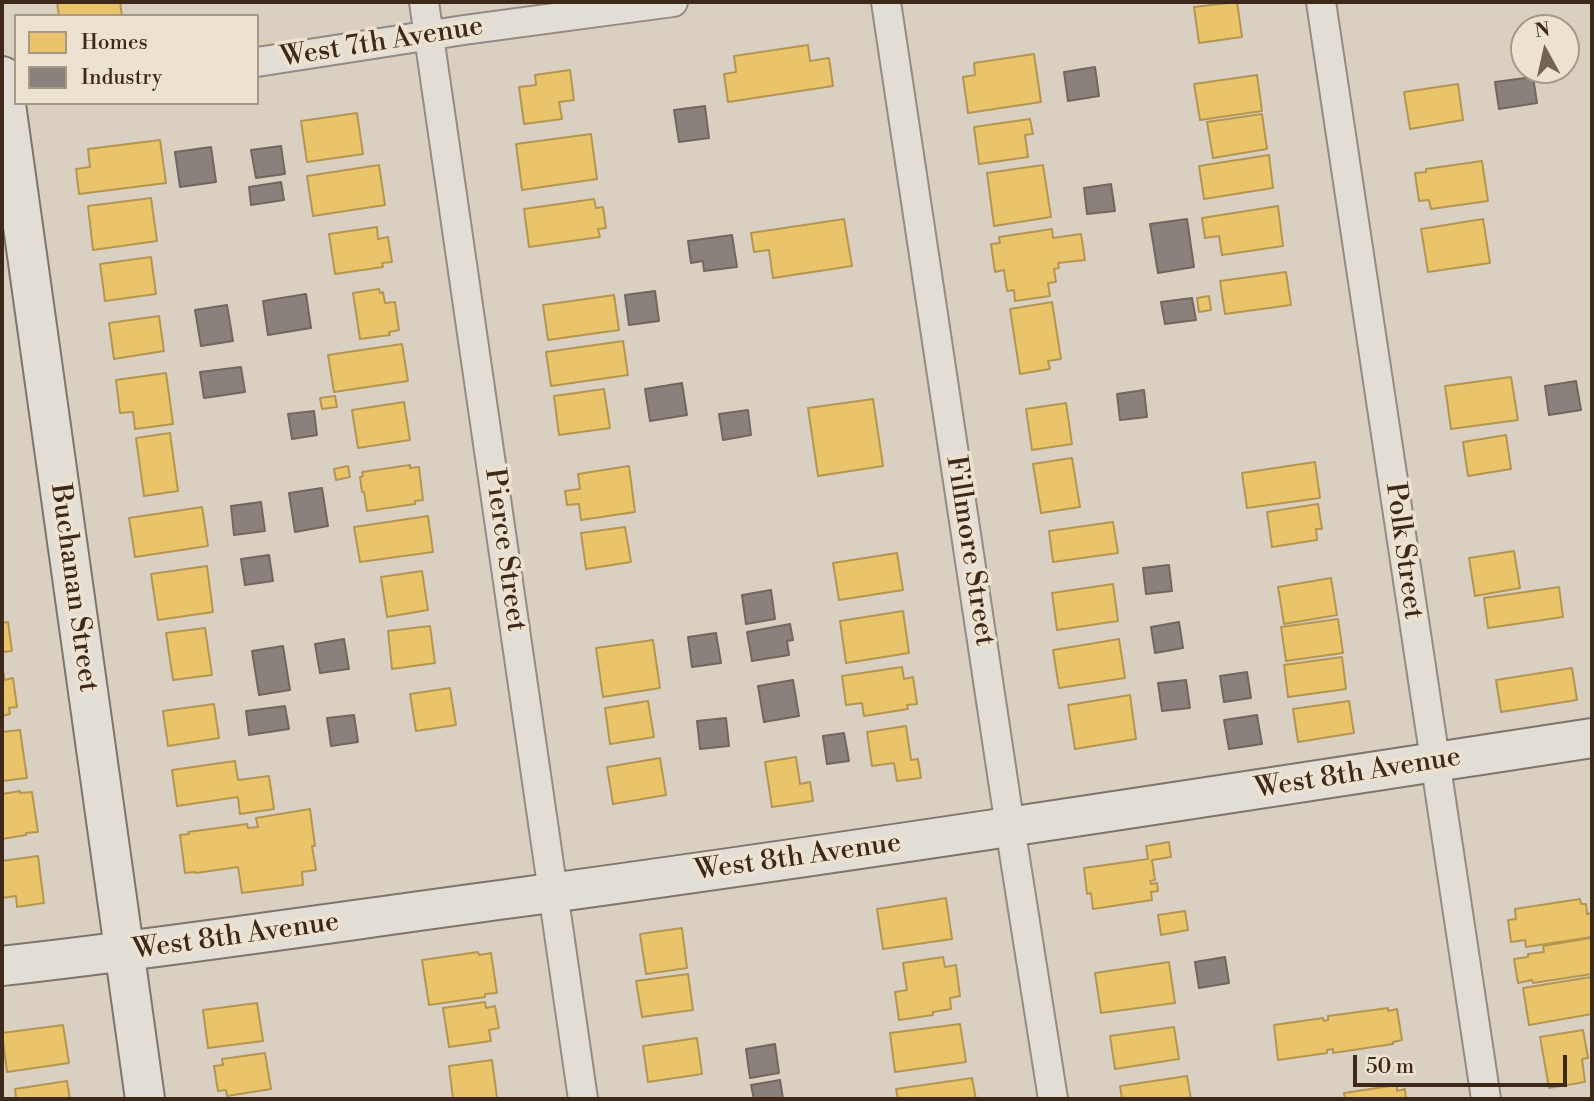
<!DOCTYPE html>
<html>
<head>
<meta charset="utf-8">
<style>
	body { margin:0 }
	#map { position:relative; width:1594px; height:1101px; overflow:hidden; background:#dad0c2; font-family:"Libre Bodoni",serif }
	canvas { display:block }
	.frame { position:absolute; inset:0; border:4px solid #3d2819; pointer-events:none }
	.legend { position:absolute; left:14px; top:14px; width:245px; height:91px; box-sizing:border-box; background:#ede2d0; border:2px solid #a79887; margin:0; padding:9px 12px; list-style:none; font-size:21px; color:#3d2819 }
	.legend li { display:flex; align-items:center; gap:14px; height:35px }
	.legend b { width:35px; border:2px solid #a79887 }
	.north { position:absolute; left:1510px; top:14px; width:70px; height:70px; box-sizing:border-box; background:#ede2d0; border:2px solid #a79887; border-radius:50%; rotate:352deg; font-size:19px; font-weight:700; line-height:28px; text-align:center; color:#3d2819 }
	.north::after { content:''; display:block; margin:auto; width:24px; height:32px; background:#746354; clip-path:polygon(50% 0,100% 100%,50% 72%,0 100%) }
	.scale { position:absolute; left:1353px; top:1055px; width:214px; height:32px; box-sizing:border-box; border:4px solid #3d2819; border-top:0; padding-left:9px; font-size:21px; line-height:24px; white-space:nowrap; color:#3d2819; -webkit-text-stroke:5px #ede2d0; paint-order:stroke }
</style>
</head>
<body>
<div id="map">
<canvas width="1594" height="1101"></canvas>
<div class="frame"></div>
<ul class="legend">
<li><b style="height:19px;background:#e9c46a"></b>Homes</li>
<li><b style="height:19px;background:#8a817c"></b>Industry</li>
</ul>
<div class="north">N</div>
<div class="scale">50 m</div>
</div>
<script>
const c = document.querySelector('canvas').getContext('2d');
c.lineJoin = 'round';
function fillPath(path, color) { c.fillStyle = color; c.fill(path, 'evenodd'); }
function trace(path, color, width, dash) { c.strokeStyle = color; c.lineWidth = width; c.lineCap = dash ? 'butt' : 'round'; c.setLineDash(dash || []); c.stroke(path); }
function drawText(font, color, halo, rows, align = 'center') {
  c.font = font + ' "Libre Bodoni",serif'; c.lineWidth = 7; c.setLineDash([]); c.textBaseline = 'middle'; c.strokeStyle = halo; c.fillStyle = color; for (const [text, x, y, turn = 0] of rows) {
    c.save(); c.translate(x, y); c.rotate((+turn || 0) * Math.PI / 180); c.textAlign = isNaN(turn) ? turn : align; if (halo) c.strokeText(text, 0, 0); c.fillText(text, 0, 0); c.restore();
  }
}
const homes = new Path2D(`
	M 57,2 L 120,2 L 122,16 L 59,16 Z
	M 1237,2 L 1242,37 L 1199,43 L 1194,7 Z
	M 808,45 L 810,61 L 829,58 L 833,86 L 728,102 L 724,74 L 736,72 L 734,56 Z
	M 1034,54 L 1041,102 L 968,113 L 963,77 L 975,75 L 974,63 Z
	M 570,70 L 574,100 L 559,102 L 562,119 L 524,124 L 519,87 L 536,85 L 535,75 Z
	M 1257,75 L 1262,111 L 1200,120 L 1194,84 Z
	M 1458,84 L 1463,120 L 1410,129 L 1404,92 Z
	M 357,113 L 363,154 L 307,162 L 301,121 Z
	M 1262,114 L 1267,149 L 1213,158 L 1207,122 Z
	M 1030,119 L 1033,134 L 1025,135 L 1028,157 L 979,164 L 974,127 Z
	M 591,134 L 597,179 L 522,190 L 516,144 Z
	M 160,140 L 166,183 L 79,194 L 76,169 L 90,167 L 88,149 Z
	M 1269,155 L 1273,188 L 1204,199 L 1199,166 Z
	M 1482,161 L 1488,201 L 1431,209 L 1429,200 L 1419,201 L 1415,173 L 1426,172 L 1426,169 Z
	M 379,165 L 385,205 L 313,216 L 307,176 Z
	M 1043,165 L 1051,217 L 994,226 L 987,173 Z
	M 151,198 L 157,241 L 93,250 L 88,206 Z
	M 594,199 L 596,208 L 603,207 L 606,228 L 598,229 L 600,237 L 529,247 L 524,209 Z
	M 1278,206 L 1283,246 L 1222,255 L 1219,236 L 1205,238 L 1202,218 Z
	M 844,219 L 852,266 L 773,278 L 769,250 L 754,252 L 751,233 Z
	M 1483,219 L 1490,263 L 1428,272 L 1421,229 Z
	M 377,227 L 378,239 L 388,237 L 392,262 L 382,263 L 383,267 L 335,274 L 329,234 Z
	M 1052,229 L 1053,238 L 1081,234 L 1085,260 L 1058,263 L 1059,268 L 1054,269 L 1056,282 L 1048,283 L 1050,296 L 1015,301 L 1014,290 L 1007,291 L 1004,270 L 995,272 L 991,244 L 1000,243 L 999,237 Z
	M 151,257 L 156,294 L 105,301 L 100,264 Z
	M 1286,272 L 1291,305 L 1225,314 L 1220,281 Z
	M 379,289 L 380,293 L 383,292 L 385,303 L 395,302 L 399,330 L 389,332 L 390,335 L 360,339 L 353,293 Z
	M 614,295 L 619,330 L 548,340 L 543,305 Z
	M 1209,296 L 1211,310 L 1199,312 L 1197,298 Z
	M 1052,302 L 1061,359 L 1048,361 L 1050,369 L 1020,374 L 1010,309 Z
	M 159,316 L 164,351 L 114,359 L 109,323 Z
	M 623,341 L 628,375 L 551,386 L 546,352 Z
	M 402,344 L 408,381 L 334,392 L 328,355 Z
	M 166,373 L 173,424 L 135,429 L 133,412 L 120,413 L 116,380 Z
	M 1511,377 L 1518,420 L 1451,429 L 1445,386 Z
	M 604,389 L 610,428 L 559,435 L 554,396 Z
	M 335,396 L 337,407 L 322,409 L 320,398 Z
	M 873,399 L 883,466 L 818,476 L 808,408 Z
	M 404,402 L 410,440 L 358,448 L 352,410 Z
	M 1066,403 L 1072,444 L 1032,450 L 1026,409 Z
	M 170,433 L 178,491 L 144,496 L 136,438 Z
	M 1506,435 L 1511,469 L 1468,476 L 1463,442 Z
	M 1072,458 L 1080,507 L 1041,513 L 1033,464 Z
	M 1315,462 L 1320,498 L 1247,508 L 1242,473 Z
	M 410,465 L 410,468 L 419,467 L 423,500 L 415,501 L 415,504 L 367,511 L 364,492 L 362,492 L 360,477 L 363,476 L 362,472 Z
	M 348,466 L 350,477 L 336,480 L 334,469 Z
	M 629,466 L 635,512 L 581,520 L 579,504 L 567,505 L 565,491 L 580,489 L 578,474 Z
	M 1318,504 L 1322,529 L 1316,529 L 1317,540 L 1272,547 L 1267,512 Z
	M 202,507 L 208,546 L 135,557 L 129,518 Z
	M 428,516 L 433,552 L 360,562 L 354,527 Z
	M 1113,522 L 1118,553 L 1053,562 L 1049,531 Z
	M 625,527 L 631,562 L 586,569 L 581,533 Z
	M 1514,551 L 1520,588 L 1475,596 L 1469,558 Z
	M 897,553 L 903,590 L 839,600 L 833,563 Z
	M 207,566 L 213,612 L 158,620 L 151,574 Z
	M 422,571 L 428,610 L 387,617 L 381,577 Z
	M 1331,578 L 1337,615 L 1284,624 L 1278,587 Z
	M 1113,584 L 1118,621 L 1057,630 L 1052,593 Z
	M 1559,587 L 1563,617 L 1488,628 L 1484,598 Z
	M 903,611 L 909,653 L 846,663 L 840,621 Z
	M 1338,619 L 1343,653 L 1286,661 L 1281,627 Z
	M 8,622 L 12,651 L 2,652 L 2,623 Z
	M 430,626 L 435,663 L 392,669 L 388,631 Z
	M 205,628 L 212,675 L 173,680 L 166,633 Z
	M 1119,639 L 1125,678 L 1059,688 L 1053,650 Z
	M 653,640 L 660,688 L 603,697 L 596,648 Z
	M 1342,657 L 1346,689 L 1288,697 L 1284,665 Z
	M 902,667 L 904,679 L 913,677 L 917,704 L 907,705 L 908,709 L 864,716 L 862,703 L 846,705 L 842,676 Z
	M 1572,668 L 1577,700 L 1501,712 L 1496,680 Z
	M 4,674 L 4,680 L 13,678 L 17,707 L 9,708 L 10,714 L 2,716 L 2,675 Z
	M 450,688 L 456,725 L 416,731 L 410,694 Z
	M 1130,695 L 1136,739 L 1075,749 L 1068,705 Z
	M 648,701 L 654,737 L 610,744 L 605,708 Z
	M 1349,701 L 1354,733 L 1298,742 L 1293,709 Z
	M 214,704 L 219,738 L 168,746 L 163,711 Z
	M 906,726 L 911,760 L 918,759 L 921,778 L 897,781 L 894,763 L 872,766 L 867,732 Z
	M 20,730 L 27,778 L 2,781 L 2,732 Z
	M 796,757 L 800,784 L 810,782 L 813,801 L 772,807 L 765,762 Z
	M 660,758 L 666,795 L 613,804 L 607,767 Z
	M 235,761 L 238,780 L 269,776 L 274,809 L 240,814 L 238,797 L 177,806 L 172,770 Z
	M 20,791 L 20,793 L 32,792 L 38,832 L 26,833 L 26,835 L 2,839 L 2,794 Z
	M 310,809 L 315,846 L 312,846 L 316,870 L 302,872 L 303,885 L 242,893 L 238,867 L 196,873 L 195,872 L 185,873 L 180,835 L 189,834 L 188,832 L 247,824 L 248,828 L 258,827 L 256,818 Z
	M 1169,842 L 1171,857 L 1152,860 L 1155,880 L 1150,881 L 1151,884 L 1157,883 L 1158,891 L 1151,892 L 1152,900 L 1093,909 L 1091,893 L 1087,894 L 1084,868 L 1148,859 L 1146,846 Z
	M 38,856 L 44,903 L 17,907 L 16,896 L 2,898 L 2,861 Z
	M 946,898 L 952,939 L 883,949 L 877,909 Z
	M 1580,899 L 1581,904 L 1586,904 L 1587,914 L 1592,913 L 1592,937 L 1526,947 L 1525,940 L 1511,942 L 1508,920 L 1516,919 L 1515,909 Z
	M 1185,911 L 1188,930 L 1161,935 L 1158,915 Z
	M 682,928 L 687,968 L 646,974 L 640,934 Z
	M 1591,938 L 1592,942 L 1592,974 L 1533,983 L 1532,980 L 1518,983 L 1514,959 L 1528,957 L 1528,954 L 1544,952 L 1543,946 Z
	M 478,952 L 479,955 L 491,953 L 497,993 L 485,994 L 485,997 L 429,1005 L 422,960 Z
	M 943,957 L 945,967 L 956,965 L 960,996 L 950,998 L 951,1009 L 933,1012 L 933,1015 L 899,1020 L 895,992 L 907,990 L 903,963 Z
	M 1169,962 L 1175,1003 L 1101,1013 L 1095,973 Z
	M 688,974 L 693,1010 L 642,1017 L 636,981 Z
	M 1591,977 L 1592,1014 L 1529,1025 L 1523,988 Z
	M 485,1002 L 486,1008 L 495,1006 L 499,1028 L 489,1030 L 491,1041 L 449,1047 L 443,1008 Z
	M 257,1003 L 263,1041 L 208,1048 L 203,1010 Z
	M 1388,1008 L 1388,1011 L 1397,1009 L 1402,1040 L 1393,1042 L 1393,1044 L 1333,1053 L 1333,1049 L 1327,1050 L 1327,1053 L 1278,1060 L 1274,1025 L 1323,1018 L 1324,1021 L 1328,1020 L 1328,1016 Z
	M 960,1024 L 966,1062 L 895,1072 L 890,1033 Z
	M 63,1025 L 69,1063 L 7,1072 L 2,1033 Z
	M 1174,1027 L 1179,1059 L 1115,1069 L 1110,1036 Z
	M 1583,1030 L 1588,1058 L 1582,1059 L 1585,1082 L 1549,1088 L 1540,1037 Z
	M 697,1038 L 702,1074 L 648,1082 L 643,1046 Z
	M 265,1053 L 271,1089 L 227,1096 L 226,1090 L 218,1091 L 214,1066 L 223,1065 L 222,1059 Z
	M 492,1060 L 497,1098 L 453,1099 L 449,1066 Z
	M 1187,1076 L 1191,1099 L 1122,1099 L 1120,1086 Z
	M 972,1078 L 976,1099 L 898,1099 L 896,1089 Z
	M 67,1081 L 70,1099 L 16,1099 L 15,1089 Z
	M 1397,1085 L 1397,1091 L 1405,1089 L 1406,1099 L 1345,1099 L 1344,1093 Z`);
const industry = new Path2D(`
	M 1095,67 L 1099,96 L 1068,101 L 1064,72 Z
	M 1533,77 L 1537,103 L 1499,109 L 1495,82 Z
	M 705,106 L 709,138 L 679,142 L 674,110 Z
	M 281,146 L 285,174 L 256,178 L 251,150 Z
	M 211,147 L 216,182 L 180,187 L 175,152 Z
	M 281,182 L 284,200 L 251,205 L 249,187 Z
	M 1111,184 L 1115,211 L 1087,214 L 1084,188 Z
	M 1187,219 L 1194,267 L 1158,273 L 1150,224 Z
	M 732,235 L 737,267 L 704,271 L 703,261 L 691,263 L 688,241 Z
	M 655,291 L 659,321 L 629,325 L 625,295 Z
	M 306,294 L 311,328 L 268,335 L 263,301 Z
	M 1192,298 L 1196,320 L 1165,324 L 1161,302 Z
	M 227,305 L 233,341 L 201,346 L 195,310 Z
	M 241,367 L 245,392 L 204,398 L 200,372 Z
	M 1576,381 L 1581,410 L 1549,415 L 1545,386 Z
	M 682,383 L 687,415 L 650,421 L 645,389 Z
	M 1144,390 L 1147,417 L 1120,420 L 1117,394 Z
	M 748,410 L 751,435 L 723,440 L 719,414 Z
	M 314,411 L 317,435 L 292,439 L 288,414 Z
	M 322,488 L 328,526 L 295,532 L 289,493 Z
	M 261,502 L 265,531 L 234,535 L 231,506 Z
	M 269,555 L 273,581 L 245,585 L 241,559 Z
	M 1169,565 L 1172,591 L 1146,594 L 1143,568 Z
	M 771,590 L 775,619 L 746,624 L 742,595 Z
	M 1179,622 L 1183,648 L 1155,653 L 1151,627 Z
	M 790,624 L 793,640 L 787,641 L 789,655 L 752,661 L 747,632 Z
	M 716,633 L 721,663 L 692,667 L 688,637 Z
	M 344,639 L 349,669 L 320,673 L 315,644 Z
	M 283,646 L 290,690 L 259,695 L 252,651 Z
	M 1247,672 L 1251,698 L 1224,702 L 1220,676 Z
	M 793,680 L 799,716 L 764,722 L 758,686 Z
	M 1186,680 L 1190,708 L 1162,711 L 1158,683 Z
	M 285,706 L 289,729 L 249,735 L 246,711 Z
	M 354,715 L 358,742 L 331,746 L 327,718 Z
	M 1257,715 L 1262,744 L 1229,749 L 1224,720 Z
	M 726,718 L 729,746 L 700,749 L 697,721 Z
	M 844,733 L 849,761 L 827,764 L 823,736 Z
	M 1225,957 L 1229,983 L 1199,988 L 1195,962 Z
	M 775,1044 L 779,1073 L 750,1078 L 746,1049 Z
	M 780,1080 L 783,1099 L 754,1099 L 751,1085 Z`);
const street = new Path2D(`
	M 424,2 L 583,1099
	M 886,2 L 1010,827 L 1053,1099
	M 1321,2 L 1486,1099
	M 257,62 L 464,30 L 673,2`);
const secondary = new Path2D(`
	M 2,76 L 145,1099
	M 2,966 C 173,947 343,921 514,898 C 874,849 1233,793 1592,738`);
const streetNames = [
	["West 7th Avenue",382,43,-9],
	["Pierce Street",504,550,82],
	["Fillmore Street",969,551,81],
	["Polk Street",1403,551,82],
	["Buchanan Street",73,588,82],
	["West 8th Avenue",1358,774,-9],
	["West 8th Avenue",798,858,-8],
	["West 8th Avenue",236,937,-8]
];
fillPath(homes, '#e9c46a');
trace(homes, '#b59552', 2);
fillPath(industry, '#8a817c');
trace(industry, '#73665e', 2);
trace(street, '#948b82', 32);
trace(secondary, '#7d756c', 42);
trace(street, '#e2ded6', 28);
trace(secondary, '#e2ded6', 38);
drawText('28px', '#3d2819', '#ede2d0', streetNames);
</script>
</body>
</html>
